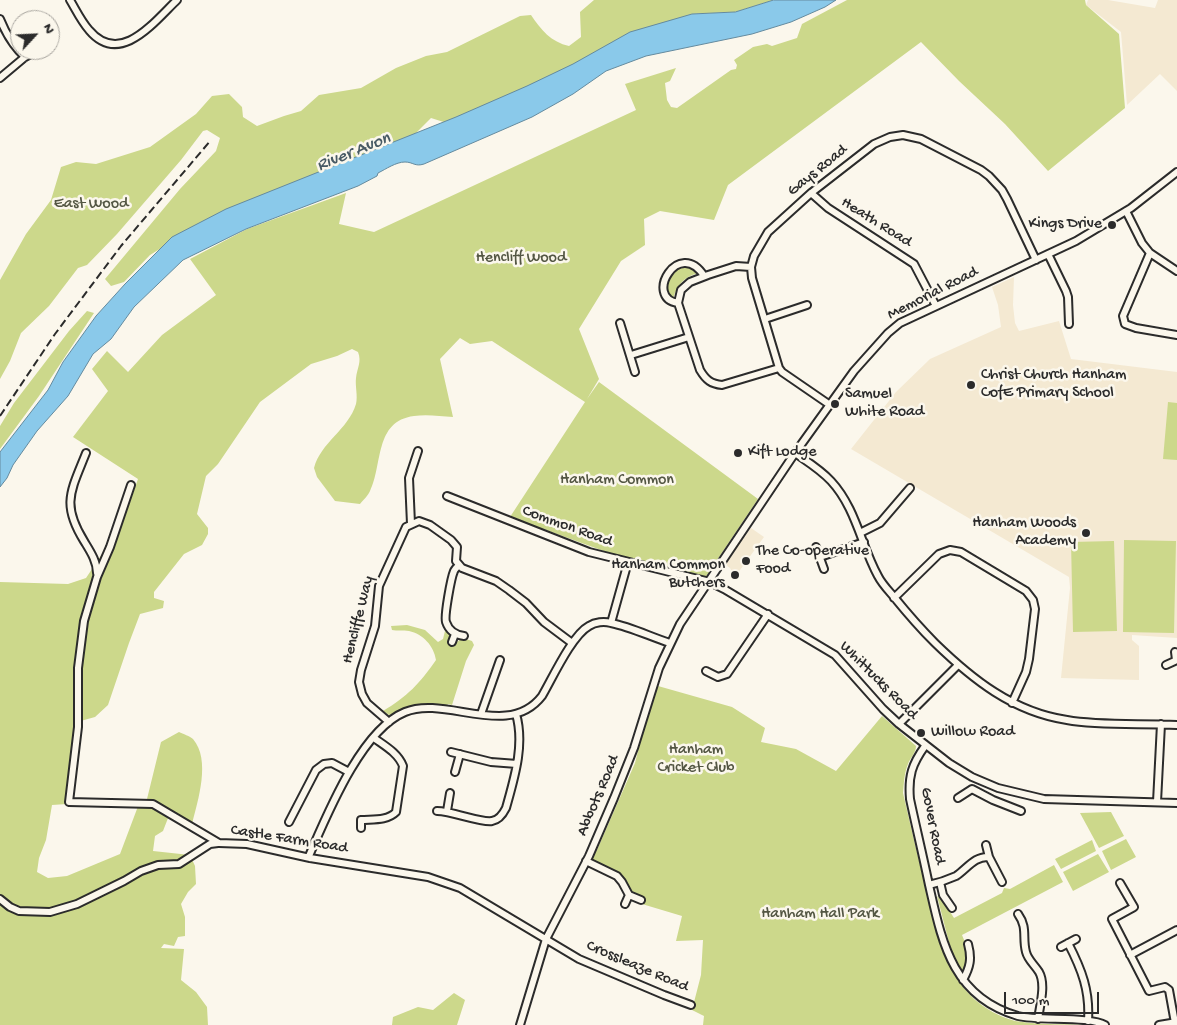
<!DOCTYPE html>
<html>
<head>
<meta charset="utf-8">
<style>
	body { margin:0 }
	#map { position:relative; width:1177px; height:1025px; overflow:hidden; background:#fbf7ec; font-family:"Gochi Hand",sans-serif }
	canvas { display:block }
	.north { position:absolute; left:10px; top:10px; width:50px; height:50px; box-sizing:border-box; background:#fbf7ec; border:1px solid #a8a59f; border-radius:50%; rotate:65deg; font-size:14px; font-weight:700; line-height:20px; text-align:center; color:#2b2b2b }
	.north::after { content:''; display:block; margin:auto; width:18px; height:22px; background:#2b2b2b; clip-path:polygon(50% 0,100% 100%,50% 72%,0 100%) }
	.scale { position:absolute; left:1004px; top:992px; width:95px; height:22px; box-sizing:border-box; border:2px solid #2b2b2b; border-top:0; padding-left:6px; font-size:15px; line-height:18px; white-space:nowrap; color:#2b2b2b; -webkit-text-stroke:4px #fbf7ec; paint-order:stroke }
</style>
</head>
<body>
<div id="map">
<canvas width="1177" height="1025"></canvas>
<div class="north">N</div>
<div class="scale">100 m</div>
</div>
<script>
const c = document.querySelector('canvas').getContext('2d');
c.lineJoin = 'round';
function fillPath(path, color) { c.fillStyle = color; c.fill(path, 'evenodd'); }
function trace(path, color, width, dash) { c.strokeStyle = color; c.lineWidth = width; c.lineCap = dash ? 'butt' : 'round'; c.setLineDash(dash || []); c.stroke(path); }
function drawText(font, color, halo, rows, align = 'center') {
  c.font = font + ' "Gochi Hand",sans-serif'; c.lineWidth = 5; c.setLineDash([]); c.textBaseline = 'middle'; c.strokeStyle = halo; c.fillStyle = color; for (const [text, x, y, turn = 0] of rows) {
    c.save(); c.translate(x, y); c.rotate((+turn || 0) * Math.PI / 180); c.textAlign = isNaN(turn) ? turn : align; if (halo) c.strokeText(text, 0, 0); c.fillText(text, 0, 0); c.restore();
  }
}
const built = new Path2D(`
	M 1088,0 L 1108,0 L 1155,8 L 1158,0 L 1177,0 L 1177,91 L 1160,74 L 1127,105 L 1121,32 L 1086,5 Z
	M 1014,277 L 1013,305 L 1015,323 L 1019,331 L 1059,321 L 1071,359 L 1177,372 L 1177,638 L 1132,635 L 1132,640 L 1139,646 L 1139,680 L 1061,678 L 1070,588 L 1069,577 L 851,449 L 896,392 L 930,359 L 1001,327 L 998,305 L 992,287 Z
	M 751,528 L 764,537 L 735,577 L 730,568 L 724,564 Z`);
const green = new Path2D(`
	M 594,0 L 774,0 L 735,12 L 692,14 L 623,41 L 450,124 L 431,118 L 405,144 L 200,224 L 150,255 L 124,282 L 111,286 L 105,279 L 180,189 L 216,151 L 220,138 L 207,130 L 203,131 L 181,160 L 117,234 L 87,265 L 78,268 L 49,306 L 21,333 L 10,361 L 0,379 L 0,280 L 26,234 L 51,200 L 61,167 L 76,162 L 96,164 L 150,147 L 196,114 L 212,96 L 229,94 L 242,107 L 243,117 L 257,126 L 284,116 L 301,111 L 319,95 L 361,88 L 396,68 L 426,56 L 447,52 L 520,16 L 531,15 C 541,30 551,42 569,46 L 581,37 L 580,12 Z
	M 847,0 L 1085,0 L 1086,5 L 1119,34 L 1125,108 L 1048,171 L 1005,124 L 959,81 L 921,42 L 728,185 L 714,220 L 660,211 L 644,219 L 645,245 L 621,261 L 579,329 L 599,379 L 587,399 L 599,382 L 758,499 L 705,578 L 612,554 L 510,517 L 585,402 L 492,341 L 470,344 L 460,338 L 440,359 L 453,417 C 440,416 426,414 414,416 C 374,421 383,465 370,491 C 368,496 363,500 360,504 L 335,501 L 317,477 L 314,468 C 321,442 348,430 356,404 C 358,396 355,386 356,378 C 357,368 362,362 358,352 L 352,349 L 337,356 L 311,364 L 260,402 L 218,464 L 206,476 L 197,514 L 208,528 L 208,534 L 202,545 L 184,554 L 154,592 L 154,598 L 164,601 L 163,608 L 140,614 L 129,643 L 108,705 L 95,717 L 77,722 L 67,804 L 52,805 L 46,840 L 39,858 L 37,872 L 48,878 L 67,876 L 120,854 L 140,801 L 147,799 L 161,742 L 179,732 C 183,734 190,736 193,739 C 211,760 198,800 192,824 L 170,813 L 163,831 L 155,836 L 153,851 L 190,855 L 195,866 L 196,884 L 188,892 L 181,904 L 185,917 L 185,936 L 178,937 L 174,946 L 164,944 L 161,948 L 184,949 L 181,980 L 196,992 L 207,1007 L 208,1025 L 0,1025 L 0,582 L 68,584 L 86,578 L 122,524 L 138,479 L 73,437 L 108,391 L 92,369 L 107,351 L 128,372 L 162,335 L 216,295 L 190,259 L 247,229 L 346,193 L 339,224 L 374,232 L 636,110 L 625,84 L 676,68 L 670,81 L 665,83 L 667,100 L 671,107 L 677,108 L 731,70 L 736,69 L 737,65 L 734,60 L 753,47 L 767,44 L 772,46 L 797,38 L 802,24 Z
	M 684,265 L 691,266 L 698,273 C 684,277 677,285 673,299 L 667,290 L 667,278 L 677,267 Z
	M 87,311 L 94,313 L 39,396 L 0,449 L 0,426 L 14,403 L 69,331 Z
	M 1168,402 L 1177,403 L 1177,460 L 1163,459 Z
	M 1124,540 L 1176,541 L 1174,633 L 1123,632 Z
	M 1114,541 L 1117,631 L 1073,632 L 1071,542 Z
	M 407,625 L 425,630 L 438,642 L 443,639 L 445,631 L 449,633 L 451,637 L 451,641 L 455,643 L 463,638 L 472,641 L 474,645 L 466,661 L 452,705 L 448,704 L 446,707 L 424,706 L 408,708 L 389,715 L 383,711 C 407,697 420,683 436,660 C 434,646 423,634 409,631 C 403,630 397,631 392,630 L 391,626 Z
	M 658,686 L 732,707 L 765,728 L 761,742 L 796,749 L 836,771 L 882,716 L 916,746 C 916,753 910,758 908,764 C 904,774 904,783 903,793 C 910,823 917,853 924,882 C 938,940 949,1002 1015,1021 C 1040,1025 1070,1024 1095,1025 L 703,1025 L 704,1016 L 692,1010 L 701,975 L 703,940 L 676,941 L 682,916 L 632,901 C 622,876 613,873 591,859 L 597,850 L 635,763 L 646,719 Z
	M 1111,812 L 1124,836 L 1099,848 L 1080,813 Z
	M 1126,839 L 1136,857 L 1111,870 L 1102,851 Z
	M 1092,840 L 1096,851 L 1061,869 L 1055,859 Z
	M 1098,854 L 1109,872 L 1073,891 L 1063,872 Z
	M 1054,865 L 1063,882 L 962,935 C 968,949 970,956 964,971 L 962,971 L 952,954 L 937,896 L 945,904 L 954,918 L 1002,893 L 1004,888 L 1010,889 Z
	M 454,993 L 465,1000 L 457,1025 L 392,1025 L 393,1017 L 418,1007 L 433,1010 Z`);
const water = new Path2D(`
	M 774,0 L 836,0 L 825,7 L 791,22 L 752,34 L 646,56 L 606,71 L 573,94 L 532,117 L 424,164 C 415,167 413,162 405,162 C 396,162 386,169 378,173 L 377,176 L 358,186 L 246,229 L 183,260 L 134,307 L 111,339 L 93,354 L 68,396 L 37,431 L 13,465 L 7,478 L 0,487 L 0,452 L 48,390 L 63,362 L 96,316 L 125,284 L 172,237 L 226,209 L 456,117 L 527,86 L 573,64 L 630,32 L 692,14 L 735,12 Z`);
const minor = new Path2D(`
	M 70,0 C 76,10 81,21 89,30 C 120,67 154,22 177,0
	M 0,19 C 6,34 13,46 25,57
	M 0,78 L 25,57 L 38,50
	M 811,193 L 828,208 L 914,264 L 936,306
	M 1126,211 L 1142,243 L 1150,253 L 1177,271
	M 1150,253 L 1123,316 L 1125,324 L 1136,328 L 1177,335
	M 1048,254 L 1066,291 L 1068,297 L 1069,324
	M 751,267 L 736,266 L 708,275 L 690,282 L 681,290 L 678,303 L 700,370 C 706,380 711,384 722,385 L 779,368
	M 678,303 C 643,298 679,237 704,276
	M 765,319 L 807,305
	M 620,323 L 635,372
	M 631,355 L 689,337
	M 830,405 L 782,372 L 779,368 L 752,278 L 751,267 L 754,256 L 768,232 L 811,193 L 874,144 L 890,137 L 903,135 L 921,139 L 981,170 L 989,176 L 1002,190 L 1007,199 L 1036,260
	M 86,453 C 71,491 61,504 84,541 C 90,551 97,561 97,573
	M 795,453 C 808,462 821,470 831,481 C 856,508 861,545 878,576 C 882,584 889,591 894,597 C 907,613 920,628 935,643 C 972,679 1013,712 1067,720 C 1100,726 1142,723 1177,725
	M 131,485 L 110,547 L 97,577 L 84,621 L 78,668 L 78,727 L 69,802 L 153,804 L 219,843 L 247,844 L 310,858 L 428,877 L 460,888 L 579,959 L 664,995 L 691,1005
	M 447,496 L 589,552 L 710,582 L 724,589 L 835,655 L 883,709 L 899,724 L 949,763 L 972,777 L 998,788 L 1044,799 L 1177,803
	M 411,524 L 409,478 L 418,451
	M 860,533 L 880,523 L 910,488
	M 816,547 L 824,569
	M 820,557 L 864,542
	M 459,565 C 457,567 455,569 454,571 C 451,578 444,616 446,622 C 449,631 456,635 464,636
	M 894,598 L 939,554 L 950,550 L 961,552 L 1026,591 L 1033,600 L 1035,609 L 1029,659 L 1026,672 L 1012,703
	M 611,623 L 628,562
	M 452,642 L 455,634
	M 1175,652 L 1176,660
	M 1166,665 L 1177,660
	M 706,671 L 718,677 L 727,674 L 768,614
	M 481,714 L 500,660
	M 389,722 L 367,703 L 362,694 L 359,682 L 361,670 L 375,626 L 379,586 L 406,527 L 419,521 L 430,525 L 451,540 L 457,547 L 456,561 L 462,568 L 496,581 L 509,590 L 526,603 L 544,622 L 572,643
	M 899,724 L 958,665
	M 925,746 C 912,764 908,776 910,799 C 916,827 923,856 929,885 C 942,942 952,997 1018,1016 C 1039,1021 1090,1016 1105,1025
	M 451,752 L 491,762 L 517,764
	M 455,772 L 460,754
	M 958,798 L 972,789 L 993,800 L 1021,811
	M 1157,802 L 1161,724
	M 437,811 C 452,811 481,823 492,821 C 499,820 503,814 506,808 C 514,779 525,745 516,714
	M 447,811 L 450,793
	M 289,822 L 316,770 L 324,764 L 332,763 L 349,772
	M 361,828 L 361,820 C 373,819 387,821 396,812 L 403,766 C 398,753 385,746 374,738
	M 986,845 L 989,857
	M 310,858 L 309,856 C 327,815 361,730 405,712 C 446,695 508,740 542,696 C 552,679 572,635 589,626 C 595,622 604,621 611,623 C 631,627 651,637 670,643
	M 586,861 L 617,876 L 622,882 L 629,895 L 625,904
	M 940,882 L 943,895 L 952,908
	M 1120,883 L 1134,907 L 1112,919 L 1149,991 L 1165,987 L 1169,990 L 1175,1023
	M 929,885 C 938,883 947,880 956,876 C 967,869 974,856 989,857 L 1002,882
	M 629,895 L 641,900
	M 0,899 L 10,907 L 19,911 L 50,912 L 77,904 L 124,881 L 141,871 L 158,865 L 179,864 L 210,844 L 218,843
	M 1018,914 C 1028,928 1022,937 1026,952 C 1028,960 1034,964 1039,972 C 1046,984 1040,1005 1038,1019
	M 1068,943 C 1082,970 1090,991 1088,1021
	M 1061,947 L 1076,939
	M 1130,955 L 1177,930
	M 963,980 C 970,967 972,959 968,944
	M 520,1025 L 546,939 L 589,856 L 614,798 L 634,748 L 659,668 L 680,624 L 795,453 L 854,371 L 888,333 L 900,323 L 1076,241 L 1131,208 L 1177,172
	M 1159,1025 L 1177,1022`);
const rail = new Path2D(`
	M 0,416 L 55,334 L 121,246 L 211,140`);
const markers = [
	[1112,225,5,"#2b2b2b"],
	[971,385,5,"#2b2b2b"],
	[835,404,5,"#2b2b2b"],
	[738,453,5,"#2b2b2b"],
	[1086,533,5,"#2b2b2b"],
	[746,561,5,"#2b2b2b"],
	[735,575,5,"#2b2b2b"],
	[921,733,5,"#2b2b2b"]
];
const streetNames = [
	["Gays Road",818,171,-39],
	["Heath Road",876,223,32],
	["Memorial Road",933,294,-27],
	["Common Road",567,527,20],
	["Hencliffe Way",359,620,-76],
	["Whittucks Road",878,681,45],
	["Abbots Road",599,796,-67],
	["Gover Road",932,826,79],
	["Castle Farm Road",289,840,9],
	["Crossleaze Road",637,967,23]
];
const parkNames = [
	["East Wood",91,205],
	["Hencliff Wood",521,259],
	["Hanham Common",617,481],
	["Hanham",696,751],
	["Cricket Club",696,769],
	["Hanham Hall Park",820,915]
];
const poiNames = [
	["Kings Drive",1102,225,"right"],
	["Christ Church Hanham",981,376],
	["CofE Primary School",981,394],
	["Samuel",845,395],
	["White Road",845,413],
	["Kift Lodge",748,453],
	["Hanham Woods",1076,524,"right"],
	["Academy",1076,542,"right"],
	["The Co-operative",756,552],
	["Food",756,570],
	["Hanham Common",725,566,"right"],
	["Butchers",725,584,"right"],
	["Willow Road",931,733]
];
const waterNames = [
	["River Avon",354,153,-22]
];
fillPath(built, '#f4e9d2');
fillPath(green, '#ccd88b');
fillPath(water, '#8ac9ea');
trace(water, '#648a9e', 1);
trace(minor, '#2b2b2b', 10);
trace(minor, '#fbf7ec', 6);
trace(rail, '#2b2b2b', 2, [8, 4]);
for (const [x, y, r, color] of markers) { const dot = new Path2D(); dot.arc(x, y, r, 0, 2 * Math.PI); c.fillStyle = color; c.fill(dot); trace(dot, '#fbf7ec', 2); }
drawText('16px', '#2b2b2b', '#fbf7ec', streetNames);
drawText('16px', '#535643', '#fbf7ec', parkNames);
drawText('16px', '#2b2b2b', '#fbf7ec', poiNames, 'left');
drawText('italic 18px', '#485a64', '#fbf7ec', waterNames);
</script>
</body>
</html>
